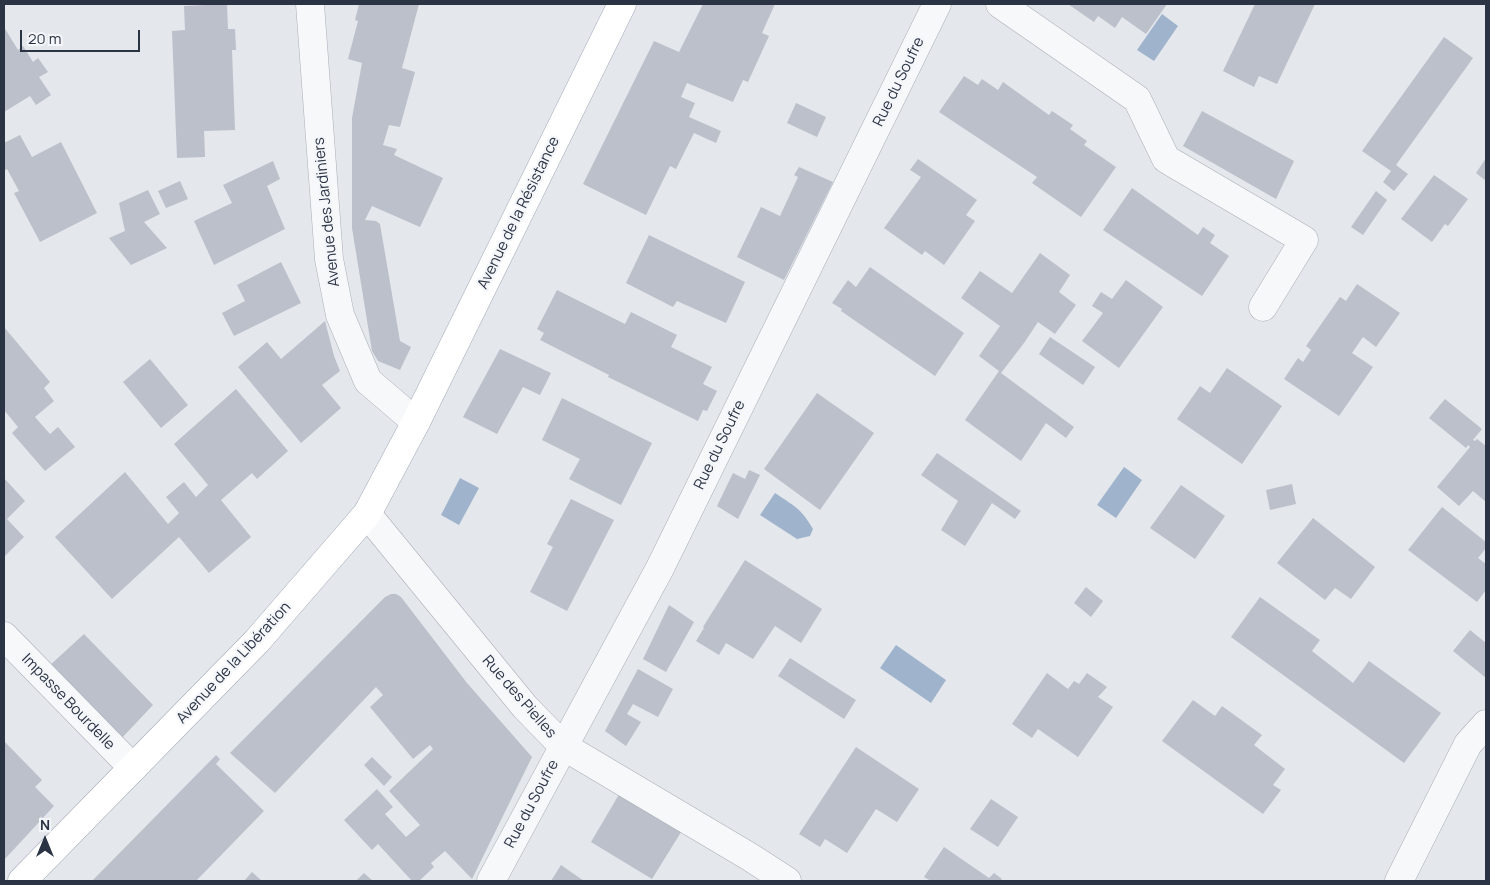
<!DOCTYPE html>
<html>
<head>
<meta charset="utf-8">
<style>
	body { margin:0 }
	#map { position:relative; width:1490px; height:885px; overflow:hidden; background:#e4e7ec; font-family:Manrope,sans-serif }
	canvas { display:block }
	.frame { position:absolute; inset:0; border:5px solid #2b3445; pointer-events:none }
	.north { position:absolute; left:20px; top:815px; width:50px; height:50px; -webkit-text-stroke:4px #f4f6f9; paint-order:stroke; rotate:0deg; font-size:14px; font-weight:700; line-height:20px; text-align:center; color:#2b3445 }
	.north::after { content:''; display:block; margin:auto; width:18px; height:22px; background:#2b3445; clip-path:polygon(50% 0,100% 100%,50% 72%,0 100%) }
	.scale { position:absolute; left:20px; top:30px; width:120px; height:22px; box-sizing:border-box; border:2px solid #2b3445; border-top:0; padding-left:6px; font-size:15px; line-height:18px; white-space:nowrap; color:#2b3445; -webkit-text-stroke:4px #f4f6f9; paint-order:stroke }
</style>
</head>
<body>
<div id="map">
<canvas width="1490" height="885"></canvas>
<div class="frame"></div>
<div class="north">N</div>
<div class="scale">20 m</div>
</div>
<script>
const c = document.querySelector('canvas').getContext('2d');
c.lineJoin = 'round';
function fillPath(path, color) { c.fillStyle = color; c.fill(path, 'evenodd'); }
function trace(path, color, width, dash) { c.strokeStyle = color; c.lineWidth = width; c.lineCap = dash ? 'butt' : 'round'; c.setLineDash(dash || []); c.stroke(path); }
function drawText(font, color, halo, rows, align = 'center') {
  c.font = font + ' Manrope,sans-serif'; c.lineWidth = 4.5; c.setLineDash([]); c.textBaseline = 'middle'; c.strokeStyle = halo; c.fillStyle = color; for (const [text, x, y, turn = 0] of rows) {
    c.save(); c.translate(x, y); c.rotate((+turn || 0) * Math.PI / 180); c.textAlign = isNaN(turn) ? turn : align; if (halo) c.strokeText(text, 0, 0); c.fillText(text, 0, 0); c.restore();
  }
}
const water = new Path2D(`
	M 1162,14 L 1178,26 L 1154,61 L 1137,50 Z
	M 1124,467 L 1142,480 L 1116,518 L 1097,505 Z
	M 460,478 L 479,488 L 459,525 L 441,515 Z
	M 775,493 C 794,506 801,508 813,529 L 810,536 L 797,539 L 760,515 Z
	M 896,645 L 946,680 L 931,703 L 880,668 Z`);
const building = new Path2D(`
	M 227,4 L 228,29 L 235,29 L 236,50 L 232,50 L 235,130 L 204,131 L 205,157 L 177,158 L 172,31 L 185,30 L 184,6 Z
	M 359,4 L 419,4 L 402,68 L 415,72 L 400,127 L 389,125 L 383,145 L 397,149 L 394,155 L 443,178 L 420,227 L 372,206 L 365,220 L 376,221 L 380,224 L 400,341 L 411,347 L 400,370 L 378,361 L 372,351 L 352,228 L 352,118 L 362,63 L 348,59 L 358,21 L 355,20 Z
	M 703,4 L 775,4 L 762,33 L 769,36 L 748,82 L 743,80 L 733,102 L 687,83 L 681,97 L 695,103 L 689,117 L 721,131 L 716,143 L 694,133 L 676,169 L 670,166 L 646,215 L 583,184 L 654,41 L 679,52 Z
	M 1068,4 L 1167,4 L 1146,34 L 1122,17 L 1115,28 L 1098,16 L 1094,22 Z
	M 1255,4 L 1315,4 L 1277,84 L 1259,76 L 1254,87 L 1223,71 Z
	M 4,27 L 18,50 L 23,46 L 33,62 L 38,58 L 48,72 L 39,77 L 51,95 L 36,105 L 30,96 L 4,112 Z
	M 1444,37 L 1473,58 L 1396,165 L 1408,174 L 1394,191 L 1383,182 L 1391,171 L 1362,151 Z
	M 964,76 L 978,85 L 982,79 L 998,90 L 1003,82 L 1049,115 L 1052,111 L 1073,125 L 1070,129 L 1087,141 L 1084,145 L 1116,167 L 1081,217 L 1032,183 L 1037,177 L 939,112 Z
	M 796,103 L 826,117 L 817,137 L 787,123 Z
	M 1202,111 L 1294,161 L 1276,199 L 1183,146 Z
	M 20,135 L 32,157 L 61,142 L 97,213 L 40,242 L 14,193 L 19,191 L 7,169 L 4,171 L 4,143 Z
	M 1486,158 L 1486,181 L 1476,173 Z
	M 918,159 L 977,200 L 966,215 L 975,221 L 944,265 L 925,251 L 922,255 L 884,228 L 921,177 L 910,170 Z
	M 273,161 L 280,179 L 267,186 L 285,229 L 214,265 L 194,221 L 232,203 L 223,185 Z
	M 799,167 L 833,182 L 784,280 L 737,257 L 761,207 L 780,216 L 798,177 L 794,175 Z
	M 1434,175 L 1468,199 L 1448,226 L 1445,224 L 1432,242 L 1401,219 Z
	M 180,181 L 188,199 L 166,208 L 158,191 Z
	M 1132,188 L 1198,235 L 1203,227 L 1215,235 L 1210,243 L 1229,256 L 1202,296 L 1103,230 Z
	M 148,190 L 160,214 L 144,222 L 167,248 L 131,265 L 109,238 L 125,231 L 119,203 Z
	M 1376,191 L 1387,200 L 1363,235 L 1351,227 Z
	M 649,235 L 745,282 L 726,323 L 677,301 L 673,307 L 626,283 Z
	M 1040,253 L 1070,275 L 1059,292 L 1076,305 L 1055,334 L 1038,322 L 1024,343 L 1001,373 L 1074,427 L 1066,438 L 1046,423 L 1021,461 L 965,420 L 999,371 L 979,356 L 1000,326 L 961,298 L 980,271 L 1012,293 Z
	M 281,262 L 301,303 L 234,336 L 222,313 L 245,301 L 237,285 Z
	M 870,267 L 964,333 L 935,376 L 841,311 L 842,309 L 832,303 L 848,280 L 856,287 Z
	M 1126,280 L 1163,307 L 1119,368 L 1082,341 L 1103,313 L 1092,306 L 1101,292 L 1112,299 Z
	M 1357,284 L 1400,313 L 1376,347 L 1363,337 L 1352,353 L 1373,367 L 1339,416 L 1284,379 L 1298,358 L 1303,362 L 1311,350 L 1306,346 L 1340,297 L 1346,301 Z
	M 557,290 L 625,324 L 631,312 L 677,335 L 671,347 L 712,367 L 703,384 L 717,391 L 707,411 L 703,410 L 698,421 L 608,377 L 609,375 L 540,340 L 544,333 L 537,329 Z
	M 325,321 L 334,356 L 340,371 L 322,385 L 341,408 L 301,443 L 238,367 L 267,342 L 281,359 Z
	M 4,327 L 50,382 L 44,388 L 54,401 L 35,417 L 50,434 L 58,427 L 75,447 L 45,471 L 12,433 L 18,427 L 4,410 L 4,344 L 5,343 L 4,341 Z
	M 1050,337 L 1095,367 L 1083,385 L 1039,354 Z
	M 500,349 L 551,373 L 540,395 L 523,387 L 497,434 L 463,417 Z
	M 150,359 L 188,405 L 161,428 L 123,382 Z
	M 1227,368 L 1282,406 L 1242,464 L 1177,419 L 1200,386 L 1210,393 Z
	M 236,389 L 288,451 L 257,479 L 252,473 L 221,500 L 251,537 L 209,573 L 179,537 L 112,599 L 55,537 L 125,472 L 168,524 L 179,513 L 166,497 L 184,482 L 196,497 L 208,485 L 174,444 Z
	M 817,393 L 874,433 L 820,510 L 764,469 Z
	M 562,398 L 652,443 L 621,505 L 569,479 L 580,459 L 542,440 Z
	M 1445,399 L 1482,429 L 1473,440 L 1475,441 L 1477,439 L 1486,446 L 1486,502 L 1473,491 L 1459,506 L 1437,487 L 1470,447 L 1468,445 L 1466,448 L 1429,418 Z
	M 937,453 L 1021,511 L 1015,519 L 992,503 L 965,546 L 941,530 L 958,501 L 921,475 Z
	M 749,470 L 760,475 L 738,519 L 717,506 L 733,473 L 745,479 Z
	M 4,478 L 25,501 L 7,519 L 24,537 L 4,557 Z
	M 1292,484 L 1296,504 L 1270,510 L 1266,490 Z
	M 1181,485 L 1225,516 L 1195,559 L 1150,528 Z
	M 571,499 L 614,520 L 567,611 L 530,592 L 553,547 L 547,544 Z
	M 1442,507 L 1486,542 L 1486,548 L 1478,558 L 1486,564 L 1486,590 L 1477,602 L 1408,550 Z
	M 1313,518 L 1375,567 L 1351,599 L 1335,588 L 1325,600 L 1277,563 Z
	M 745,560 L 822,609 L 801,643 L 775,626 L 753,659 L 726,643 L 719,655 L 696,641 L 704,628 L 703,627 Z
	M 1086,587 L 1103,601 L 1091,617 L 1074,603 Z
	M 391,594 L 396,594 L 401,597 L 467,683 L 532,757 L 472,879 L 445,851 L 431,863 L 434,867 L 419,881 L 412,881 L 378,844 L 372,850 L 344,820 L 377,789 L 393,807 L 385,814 L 406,837 L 420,825 L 389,791 L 433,749 L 430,745 L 413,759 L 370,707 L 383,695 L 376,687 L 275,793 L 230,753 L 385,597 Z
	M 1260,597 L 1320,640 L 1312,651 L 1353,683 L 1369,661 L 1441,713 L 1404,763 L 1231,637 Z
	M 669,605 L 694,622 L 666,672 L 643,659 Z
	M 1470,630 L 1486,643 L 1486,678 L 1453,651 Z
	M 84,634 L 153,705 L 119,741 L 48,667 Z
	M 790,658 L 856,700 L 844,719 L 778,676 Z
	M 638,669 L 673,689 L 658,717 L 633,704 L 627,714 L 641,722 L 626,746 L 605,731 Z
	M 1047,673 L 1068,689 L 1074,681 L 1079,684 L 1087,673 L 1107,687 L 1098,697 L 1113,707 L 1078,757 L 1038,729 L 1032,738 L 1012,724 Z
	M 1193,700 L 1215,716 L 1222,706 L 1262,735 L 1254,745 L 1285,769 L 1273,785 L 1281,790 L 1263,814 L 1162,741 Z
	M 4,741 L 42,780 L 35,787 L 54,806 L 4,860 Z
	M 856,747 L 919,789 L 897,822 L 876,809 L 847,853 L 825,839 L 820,847 L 799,834 Z
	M 216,755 L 220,759 L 216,764 L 264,811 L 196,881 L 92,881 Z
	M 372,757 L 392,777 L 384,786 L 364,765 Z
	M 621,791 L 683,829 L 652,879 L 591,842 Z
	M 991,799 L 1018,817 L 998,847 L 970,829 Z
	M 944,847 L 989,878 L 994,873 L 1002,879 L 1000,881 L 931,881 L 924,877 Z
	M 561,865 L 584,881 L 551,881 Z
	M 252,872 L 262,881 L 244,881 Z
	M 364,873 L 373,881 L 356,881 Z`);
const minor = new Path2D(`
	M 310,4 L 329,259 L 340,315 L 368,381 L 416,422
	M 1000,4 L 1137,99 L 1166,159 L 1304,240 L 1263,307
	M 367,514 L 525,707 L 563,746 L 750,857 L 787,881
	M 4,636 L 133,768
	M 491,881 L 660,568 L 937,4
	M 1399,881 L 1468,744 L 1486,724`);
const major = new Path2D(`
	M 22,881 L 257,641 L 367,514 L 416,422 L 622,4`);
const streetNames = [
	["Rue du Soufre",899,82,-64],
	["Avenue des Jardiniers",327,212,-96],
	["Avenue de la Résistance",519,213,-64],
	["Rue du Soufre",720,445,-64],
	["Avenue de la Libération",234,663,-47],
	["Rue des Pielles",519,697,49],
	["Impasse Bourdelle",68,702,46],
	["Rue du Soufre",532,804,-62]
];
fillPath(water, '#9fb4cc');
fillPath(building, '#bbc0ca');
trace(minor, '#a9aeb7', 29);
trace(major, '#a3abb8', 29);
trace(minor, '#f7f8fa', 28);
trace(major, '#fff', 28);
drawText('15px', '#2b3445', '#f4f6f9', streetNames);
</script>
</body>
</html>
